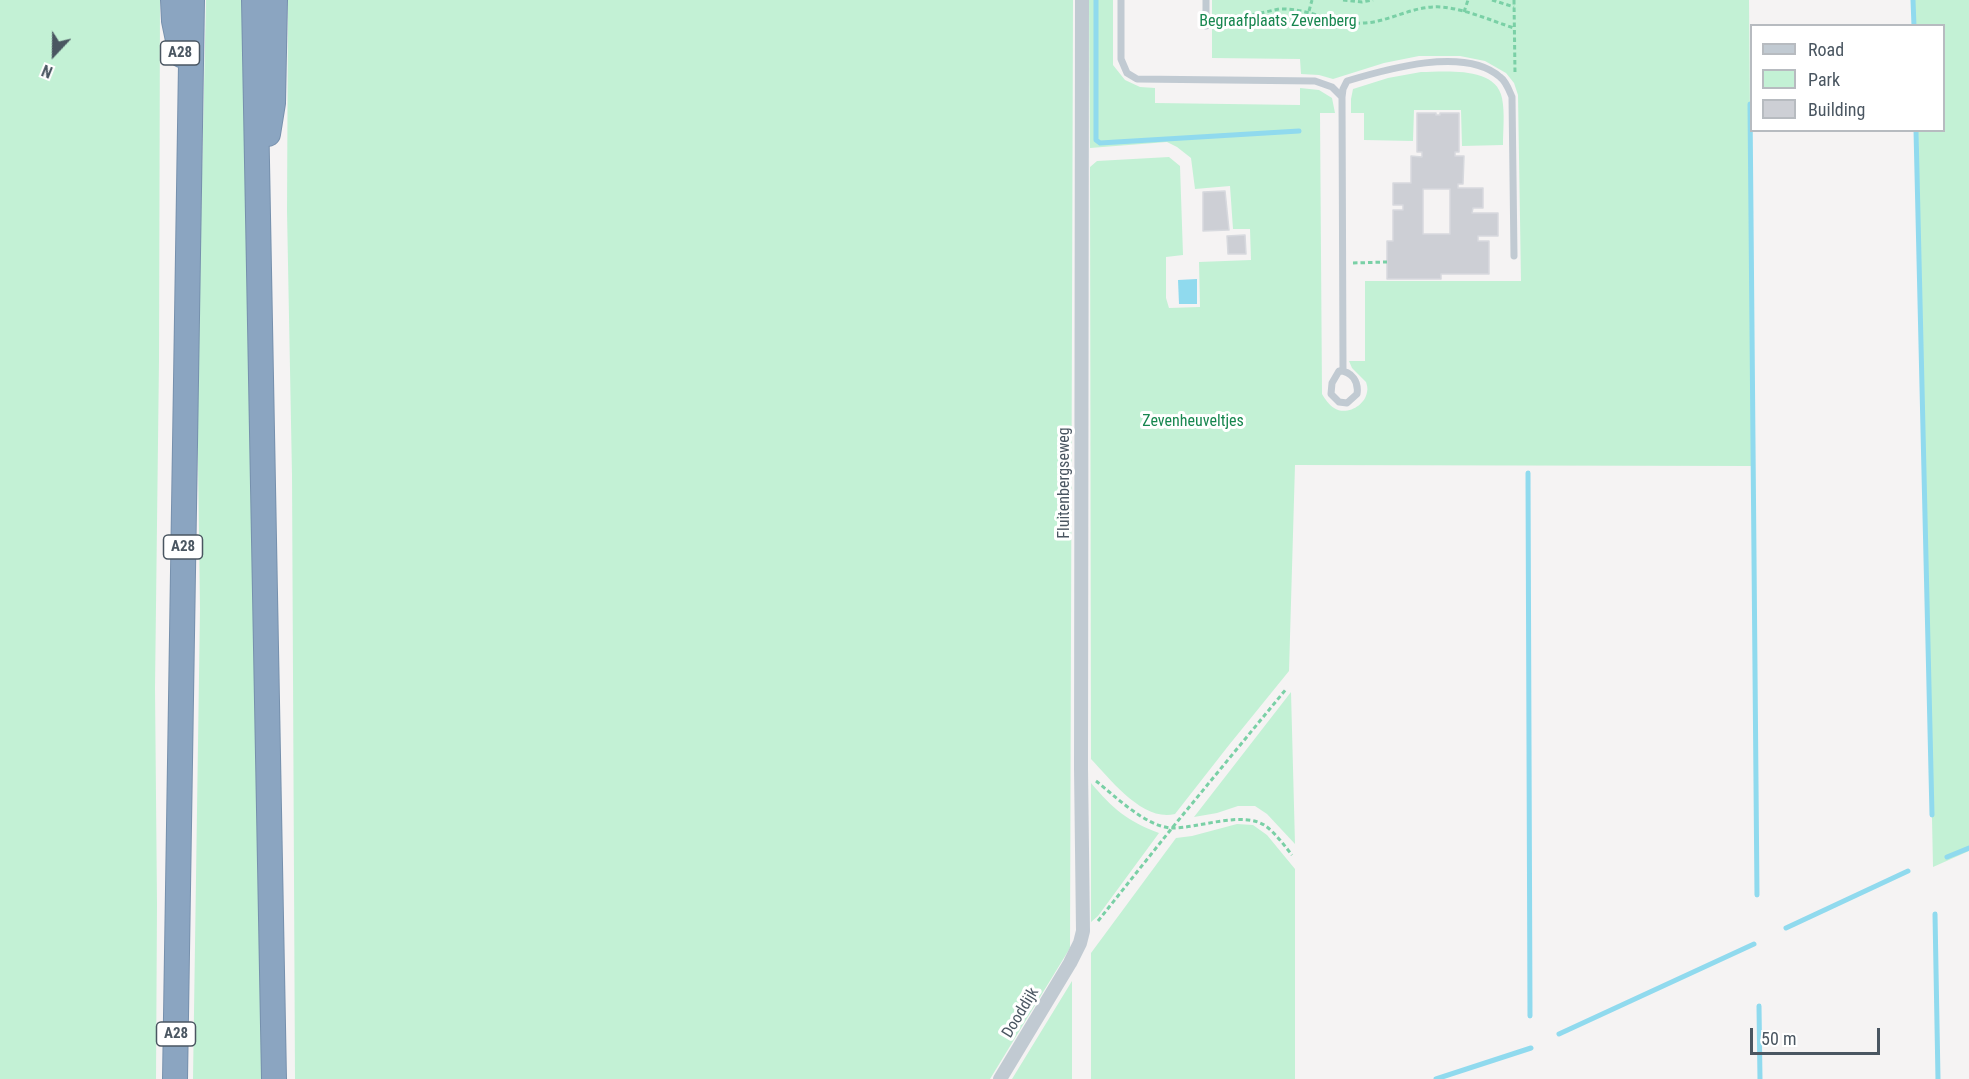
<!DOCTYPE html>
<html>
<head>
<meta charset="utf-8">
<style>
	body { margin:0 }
	#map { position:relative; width:1969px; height:1079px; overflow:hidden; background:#f5f3f3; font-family:"Roboto Condensed",sans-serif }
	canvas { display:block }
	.legend { position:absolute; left:1750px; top:24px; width:195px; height:108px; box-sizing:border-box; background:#fff; border:2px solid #b7bbc0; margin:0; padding:8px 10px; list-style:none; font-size:18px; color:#4a5661 }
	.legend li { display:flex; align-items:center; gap:12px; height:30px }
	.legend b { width:30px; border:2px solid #b7bbc0 }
	.north { position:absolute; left:24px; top:24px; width:60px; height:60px; -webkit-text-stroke:4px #fff; paint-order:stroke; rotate:202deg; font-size:16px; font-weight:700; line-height:24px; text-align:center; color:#4a5661 }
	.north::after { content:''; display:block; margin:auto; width:21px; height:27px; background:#4a5661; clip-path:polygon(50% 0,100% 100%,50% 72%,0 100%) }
	.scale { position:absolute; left:1750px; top:1028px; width:130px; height:27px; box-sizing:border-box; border:3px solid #4a5661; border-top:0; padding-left:8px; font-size:18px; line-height:21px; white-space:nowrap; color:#4a5661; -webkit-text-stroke:4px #fff; paint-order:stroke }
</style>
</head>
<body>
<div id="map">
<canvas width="1969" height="1079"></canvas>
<ul class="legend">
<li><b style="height:8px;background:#c1cad2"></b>Road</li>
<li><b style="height:16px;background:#c3f1d5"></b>Park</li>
<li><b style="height:16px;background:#cdcfd5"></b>Building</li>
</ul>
<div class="north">N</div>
<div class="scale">50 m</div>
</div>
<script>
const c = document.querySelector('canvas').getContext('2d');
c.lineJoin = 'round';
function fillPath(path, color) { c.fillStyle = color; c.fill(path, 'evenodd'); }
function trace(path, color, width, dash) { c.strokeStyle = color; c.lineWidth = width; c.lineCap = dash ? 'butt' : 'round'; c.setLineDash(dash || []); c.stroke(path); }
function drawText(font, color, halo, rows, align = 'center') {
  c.font = font + ' "Roboto Condensed",sans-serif'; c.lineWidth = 6; c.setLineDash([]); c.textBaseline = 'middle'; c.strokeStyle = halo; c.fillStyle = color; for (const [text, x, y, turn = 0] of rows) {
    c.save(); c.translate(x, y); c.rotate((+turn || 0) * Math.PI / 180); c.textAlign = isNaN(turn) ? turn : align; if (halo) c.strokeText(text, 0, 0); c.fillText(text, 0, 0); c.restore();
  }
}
const green = new Path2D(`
	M 0,0 L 160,0 L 159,360 L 155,688 L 157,904 L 156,1079 L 0,1079 Z
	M 206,0 L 242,0 L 260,792 L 261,1079 L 193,1079 L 200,609 L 197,388 Z
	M 288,0 L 1073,0 L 1070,948 L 990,1079 L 295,1079 L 292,475 L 287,211 Z
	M 1089,0 L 1113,0 L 1113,65 L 1125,80 L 1140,87 L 1155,88 L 1155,103 L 1300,105 L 1300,88 L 1319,90 L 1332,98 L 1335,113 L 1320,113 L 1322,394 C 1325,399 1329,405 1334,408 C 1346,416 1365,406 1367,392 C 1368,389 1367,385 1366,382 L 1352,368 L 1349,361 L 1365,361 L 1365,281 L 1521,281 L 1518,95 L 1514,83 L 1506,73 L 1485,61 L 1460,56 L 1419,56 L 1384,63 L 1333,79 L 1319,75 L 1301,74 L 1300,59 L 1212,58 L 1212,0 L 1749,0 L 1753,466 L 1295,465 L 1289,671 L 1229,745 L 1175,814 C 1143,822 1111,780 1091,759 L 1090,167 L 1097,161 L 1169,157 L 1180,166 L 1183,255 L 1166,257 L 1166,298 L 1169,308 L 1200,307 L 1199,262 L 1251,260 L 1250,229 L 1233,229 L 1230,186 L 1195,189 L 1191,158 L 1177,147 L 1167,142 L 1090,148 Z
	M 1915,0 L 1969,0 L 1969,851 L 1933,867 L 1918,131 L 1944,130 L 1944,26 L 1915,25 Z
	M 1421,72 C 1445,72 1496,66 1502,98 C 1505,113 1503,130 1503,145 L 1462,146 L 1461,110 L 1414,110 L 1413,141 L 1364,140 L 1364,113 L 1351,113 L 1351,99 L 1353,89 L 1388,78 Z
	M 1291,692 L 1295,844 L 1267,814 L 1255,806 L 1238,806 L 1217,813 L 1194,817 Z
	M 1091,783 C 1113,809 1127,821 1159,833 L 1098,916 L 1091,922 Z
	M 1237,824 L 1253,825 L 1267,835 L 1295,869 L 1295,1079 L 1091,1079 L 1091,953 L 1176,838 L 1192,836 Z
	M 1072,981 L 1072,1079 L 1012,1079 Z`);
const water = new Path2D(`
	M 1197,279 L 1197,304 L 1179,304 L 1178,280 Z`);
const stream = new Path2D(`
	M 1096,0 L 1096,140 L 1100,143 L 1299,131
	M 1913,0 L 1914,26
	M 1750,104 L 1757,895
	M 1916,130 L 1932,815
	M 1528,473 L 1530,1016
	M 1947,857 L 1969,848
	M 1935,914 L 1938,1079
	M 1786,928 L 1908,871
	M 1759,1006 L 1760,1079
	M 1559,1034 L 1754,944
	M 1436,1079 L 1531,1048`);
const building = new Path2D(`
	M 1417,113 L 1436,113 L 1436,115 L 1440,115 L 1440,113 L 1459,113 L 1459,152 L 1455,152 L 1455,156 L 1464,156 L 1463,184 L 1458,184 L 1458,188 L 1483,188 L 1483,208 L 1473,208 L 1472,213 L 1498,213 L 1498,236 L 1478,236 L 1478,241 L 1489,241 L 1489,274 L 1441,274 L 1441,279 L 1387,279 L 1387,241 L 1393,241 L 1393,210 L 1403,210 L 1403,205 L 1393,205 L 1393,183 L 1411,183 L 1411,156 L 1422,157 L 1422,152 L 1417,152 ZM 1423,189 L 1450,189 L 1450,234 L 1423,234 Z
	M 1225,191 L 1229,230 L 1203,231 L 1203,192 Z
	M 1245,235 L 1246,254 L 1228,254 L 1227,236 Z`);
const path = new Path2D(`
	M 1343,0 L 1362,2 L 1373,0
	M 1492,0 L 1514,7
	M 1514,0 L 1515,74
	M 1309,11 L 1312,0
	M 1464,12 L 1468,0
	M 1216,23 L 1279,9 C 1307,8 1329,22 1356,23 C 1383,25 1407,8 1433,7 C 1456,5 1492,21 1514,28
	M 1353,263 L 1387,262
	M 1096,781 C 1115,796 1145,826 1171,828 C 1198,829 1244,809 1267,827 C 1276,834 1284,845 1292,855
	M 1098,921 L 1172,828 L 1287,688`);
const service = new Path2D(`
	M 1121,0 L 1121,59 L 1127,73 L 1137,79 L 1315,81 L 1332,87 L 1342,97 L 1343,371
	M 1206,26 L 1206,0
	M 1342,97 L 1343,89 L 1347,81 C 1387,69 1465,46 1500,77 C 1506,81 1509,90 1512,97 L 1514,256
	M 1339,371 C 1352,371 1359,382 1357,394 L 1347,403 L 1339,402 L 1331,394 L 1332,383 Z`);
const minor = new Path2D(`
	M 1000,1079 L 1070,963 L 1080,943 L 1083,931 L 1081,768 L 1082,0`);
const motorway = new Path2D(`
	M 173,0 L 174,21 L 181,55
	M 254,0 L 274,1079
	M 268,134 L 273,103 L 275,0
	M 175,1079 L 192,0`);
const shields = [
	[180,53,39],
	[183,547,39],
	[176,1034,39]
];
const shieldNames = [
	["A28",180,53],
	["A28",183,547],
	["A28",176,1034]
];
const parkNames = [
	["Begraafplaats Zevenberg",1278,22],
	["Zevenheuveltjes",1193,422]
];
const streetNames = [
	["Fluitenbergseweg",1065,483,-90],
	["Dooddijk",1021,1013,-59]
];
fillPath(green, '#c3f1d5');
fillPath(water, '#90daee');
trace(stream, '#90daee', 5);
fillPath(building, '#cdcfd5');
trace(building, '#d7d9de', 1.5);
trace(motorway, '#7690ad', 26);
trace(path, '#7ad0a6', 3, [4.5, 3]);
trace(service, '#c1cad2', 7);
trace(minor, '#c1cad2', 14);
trace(motorway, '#8ba5c1', 24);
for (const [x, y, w] of shields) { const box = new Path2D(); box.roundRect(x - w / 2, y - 12, w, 24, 4.5); c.fillStyle = '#fff'; c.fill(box); trace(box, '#4a5661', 1.5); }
drawText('bold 15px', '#4a5661', null, shieldNames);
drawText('16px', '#17864f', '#fff', parkNames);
drawText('16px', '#4a5661', '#fff', streetNames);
</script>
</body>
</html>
